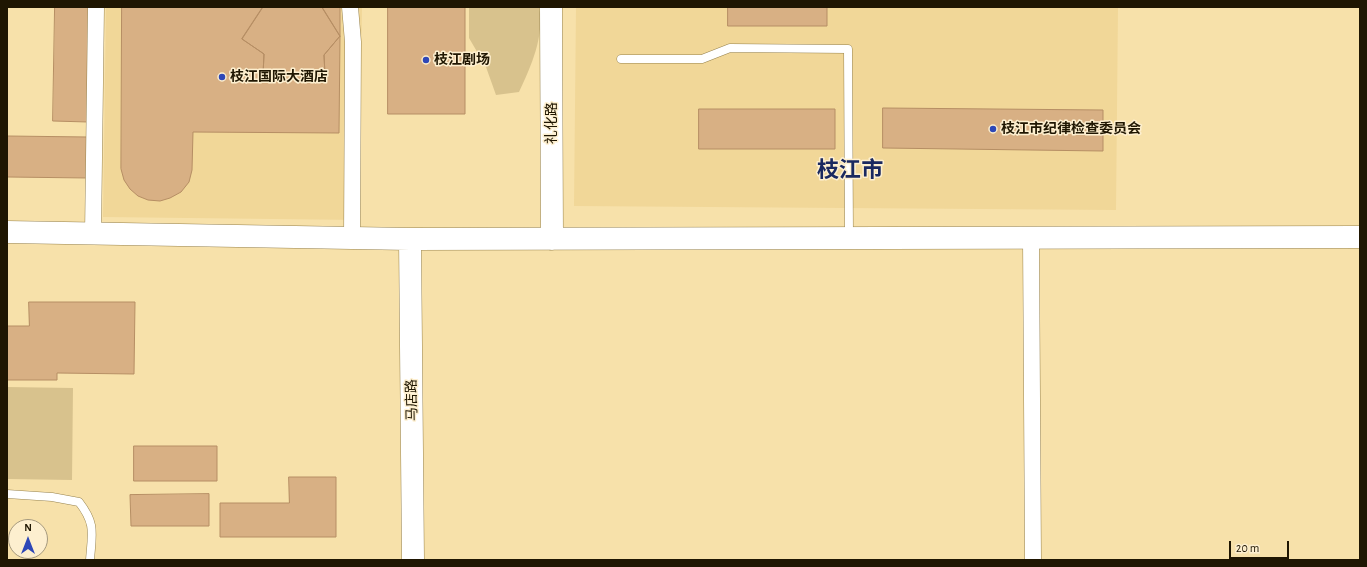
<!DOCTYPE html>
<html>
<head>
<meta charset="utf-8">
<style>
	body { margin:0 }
	#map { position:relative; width:1367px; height:567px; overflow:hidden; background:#f7e1aa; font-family:"Alegreya Sans",sans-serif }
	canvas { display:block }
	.frame { position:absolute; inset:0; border:8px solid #1f1602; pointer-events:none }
	.north { position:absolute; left:8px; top:519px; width:40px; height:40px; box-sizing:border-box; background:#fdefcf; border:1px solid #a4987d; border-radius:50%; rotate:0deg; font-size:11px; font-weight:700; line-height:16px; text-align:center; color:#1f1602 }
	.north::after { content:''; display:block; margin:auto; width:14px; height:18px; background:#2e47b7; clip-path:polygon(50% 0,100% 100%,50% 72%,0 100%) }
	.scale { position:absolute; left:1229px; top:541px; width:60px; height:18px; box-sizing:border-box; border:2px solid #1f1602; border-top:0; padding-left:5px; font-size:12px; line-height:14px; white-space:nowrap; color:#1f1602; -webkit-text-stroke:3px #fdefcf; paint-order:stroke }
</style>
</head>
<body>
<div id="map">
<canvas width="1367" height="567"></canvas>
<div class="frame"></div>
<div class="north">N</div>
<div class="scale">20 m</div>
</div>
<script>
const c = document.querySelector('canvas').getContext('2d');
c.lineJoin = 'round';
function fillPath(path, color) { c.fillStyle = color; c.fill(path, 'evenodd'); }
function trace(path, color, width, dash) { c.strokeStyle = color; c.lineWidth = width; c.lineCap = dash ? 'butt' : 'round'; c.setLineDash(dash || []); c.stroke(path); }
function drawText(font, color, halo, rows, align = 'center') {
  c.font = font + ' "Alegreya Sans","Noto Sans SC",sans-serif'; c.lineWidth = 3; c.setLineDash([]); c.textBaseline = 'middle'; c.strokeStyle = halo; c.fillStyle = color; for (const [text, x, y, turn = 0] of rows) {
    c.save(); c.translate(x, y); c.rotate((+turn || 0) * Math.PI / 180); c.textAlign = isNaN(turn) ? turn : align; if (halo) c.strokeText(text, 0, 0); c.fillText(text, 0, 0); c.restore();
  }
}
const built = new Path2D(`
	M 106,7 L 362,7 L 359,220 L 103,217 Z
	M 576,7 L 1118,7 L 1116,210 L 574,206 Z`);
const green = new Path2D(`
	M 469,7 L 539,7 C 545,35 531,67 519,92 L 496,95 L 486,67 L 469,38 Z
	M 7,387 L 73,388 L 72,480 L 7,479 Z`);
const building = new Path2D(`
	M 55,7 L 90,7 L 88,122 L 53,121 Z
	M 122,7 L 263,7 L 242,39 L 264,54 L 263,75 L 325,75 L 324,55 L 340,36 L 339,133 L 193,132 L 192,170 L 189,182 L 181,192 L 170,198 L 160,201 L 148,200 L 138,196 L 130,189 L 124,180 L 121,169 Z
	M 263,7 L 322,7 L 340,36 L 324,55 L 325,75 L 263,75 L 264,54 L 242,39 Z
	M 322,7 L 340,7 L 340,36 Z
	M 388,7 L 465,7 L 465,114 L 388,114 Z
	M 728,7 L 827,7 L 827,26 L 728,26 Z
	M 883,108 L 1103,110 L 1103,151 L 883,148 Z
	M 699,109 L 835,109 L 835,149 L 699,149 Z
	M 7,136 L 88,137 L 88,178 L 7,177 Z
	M 29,302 L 135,302 L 134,374 L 57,373 L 57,380 L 7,380 L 7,326 L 29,326 Z
	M 134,446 L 217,446 L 217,481 L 134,481 Z
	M 289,477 L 336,477 L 336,537 L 220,537 L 220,503 L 289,503 Z
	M 209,494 L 209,526 L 131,526 L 130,495 Z`);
const lane = new Path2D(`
	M 621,59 L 702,59 L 730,48 L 848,49 L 849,237
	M 7,494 L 52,497 L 79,502 C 96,524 92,533 90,560`);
const street = new Path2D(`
	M 350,7 L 353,42 L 352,238
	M 93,234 L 96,7
	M 1031,238 L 1033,560`);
const secondary = new Path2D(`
	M 551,7 L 552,239
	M 7,232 L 410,239 L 1360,237
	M 410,239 L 413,560`);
const markers = [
	[426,60,4,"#2e47b7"],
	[222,77,4,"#2e47b7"],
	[993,129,4,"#2e47b7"]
];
const poiNames = [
	["枝江剧场",434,60],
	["枝江国际大酒店",230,77],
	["枝江市纪律检查委员会",1001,129]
];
const streetNames = [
	["礼化路",552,123,-90],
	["马店路",412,400,-91]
];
const townNames = [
	["枝江市",850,170]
];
fillPath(built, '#f1d798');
fillPath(green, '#d8c28d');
fillPath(building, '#d8b084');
trace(building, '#b68e64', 1);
trace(lane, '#97834f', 9);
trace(street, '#97834f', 17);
trace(secondary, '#97834f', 23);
trace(lane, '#fff', 8);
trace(street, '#fff', 16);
trace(secondary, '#fff', 22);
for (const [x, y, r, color] of markers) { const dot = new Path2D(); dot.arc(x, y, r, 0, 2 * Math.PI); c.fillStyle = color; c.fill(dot); trace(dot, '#fdefcf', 1.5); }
drawText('bold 14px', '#1f1602', '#fdefcf', poiNames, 'left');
drawText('14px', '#1f1602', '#fdefcf', streetNames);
drawText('bold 22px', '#1a2960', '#fdefcf', townNames);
</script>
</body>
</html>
